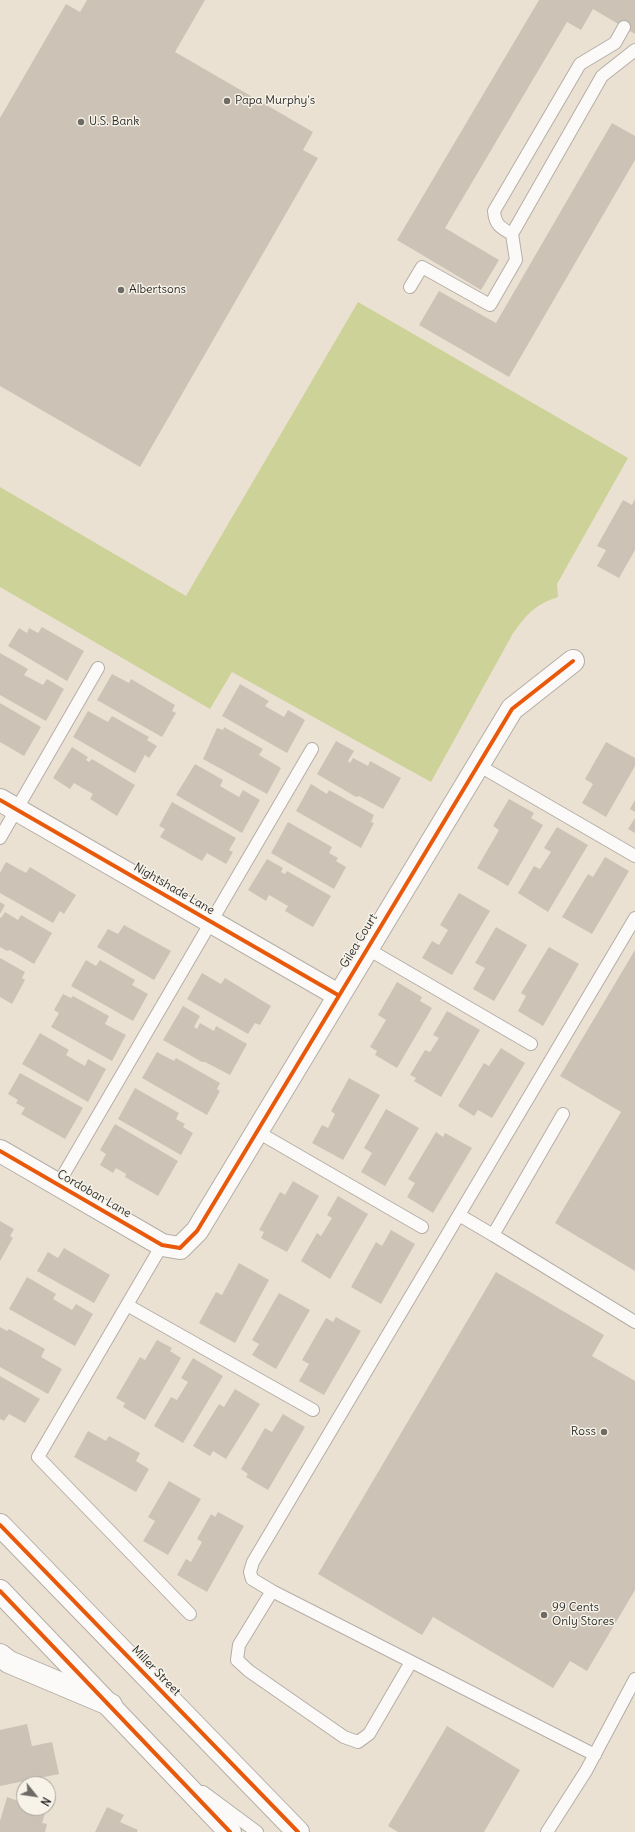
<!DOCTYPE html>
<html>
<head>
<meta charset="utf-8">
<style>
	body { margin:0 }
	#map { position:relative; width:635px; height:1832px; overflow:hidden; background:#eae1d3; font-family:Delius,sans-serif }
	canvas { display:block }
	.north { position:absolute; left:16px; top:1776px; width:40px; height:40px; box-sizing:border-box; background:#f7f3e8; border:1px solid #a5a39c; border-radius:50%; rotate:120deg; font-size:11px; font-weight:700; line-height:16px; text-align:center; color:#2b2b2b }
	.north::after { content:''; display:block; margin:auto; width:14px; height:18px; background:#6e6b66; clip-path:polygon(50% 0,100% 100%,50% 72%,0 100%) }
</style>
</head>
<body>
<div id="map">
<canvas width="635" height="1832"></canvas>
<div class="north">N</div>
</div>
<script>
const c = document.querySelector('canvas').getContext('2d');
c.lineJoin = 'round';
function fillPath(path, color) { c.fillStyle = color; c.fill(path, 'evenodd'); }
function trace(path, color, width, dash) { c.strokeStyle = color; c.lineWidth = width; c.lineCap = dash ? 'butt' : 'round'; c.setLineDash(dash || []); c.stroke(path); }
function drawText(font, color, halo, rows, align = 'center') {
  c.font = font + ' Delius,sans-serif'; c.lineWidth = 3; c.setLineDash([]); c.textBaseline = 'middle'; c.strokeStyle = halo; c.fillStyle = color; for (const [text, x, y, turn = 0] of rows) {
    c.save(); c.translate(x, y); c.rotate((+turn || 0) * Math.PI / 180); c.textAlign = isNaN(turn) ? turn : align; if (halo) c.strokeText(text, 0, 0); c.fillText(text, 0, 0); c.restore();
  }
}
const green = new Path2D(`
	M 358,302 L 628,458 L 557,584 L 558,597 C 534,605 526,615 512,635 L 431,782 L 232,672 L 210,709 L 0,587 L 0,487 L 186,596 Z`);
const building = new Path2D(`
	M 87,0 L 205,0 L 175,52 L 313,132 L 303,150 L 318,158 L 140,467 L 0,386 L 0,118 L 66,4 L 80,12 Z
	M 539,0 L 635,0 L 635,34 L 593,9 L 581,30 L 567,22 L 445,228 L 499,260 L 481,290 L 397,240 Z
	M 612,123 L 635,136 L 635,160 L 509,377 L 419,325 L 439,291 L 496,323 Z
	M 635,499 L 635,550 L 619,578 L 597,566 L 606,550 L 597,546 L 623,500 L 632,505 Z
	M 42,627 L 84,651 L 67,681 L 8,646 L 19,628 L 27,633 L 29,628 L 38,633 Z
	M 0,653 L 28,669 L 24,675 L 43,685 L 47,679 L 64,689 L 46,721 L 0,695 Z
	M 112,674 L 129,683 L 131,679 L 175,705 L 172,711 L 176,713 L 162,737 L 97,700 Z
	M 240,684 L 269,701 L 265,706 L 284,717 L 288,710 L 305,720 L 287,753 L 222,716 Z
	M 0,703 L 41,727 L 24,756 L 0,742 Z
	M 88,711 L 108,722 L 112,716 L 149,737 L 147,740 L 157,746 L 149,758 L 145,755 L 135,773 L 73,737 Z
	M 224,727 L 263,749 L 259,755 L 281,768 L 267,794 L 203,759 L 217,728 L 223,730 Z
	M 336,741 L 354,751 L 348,761 L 350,763 L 353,758 L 368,766 L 370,761 L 401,778 L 383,809 L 359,796 L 356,797 L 317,774 Z
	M 606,742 L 635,758 L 635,766 L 606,817 L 582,803 L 593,784 L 585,779 Z
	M 72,747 L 88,757 L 86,760 L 89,762 L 92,759 L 135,785 L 117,816 L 90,799 L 93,794 L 74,783 L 70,789 L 53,778 Z
	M 195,764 L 223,780 L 220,786 L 239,797 L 243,790 L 260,800 L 242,833 L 176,795 Z
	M 311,784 L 327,794 L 329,790 L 374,815 L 371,822 L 374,823 L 361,848 L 296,811 Z
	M 509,799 L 534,813 L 531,818 L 543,825 L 508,886 L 477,868 L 499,830 L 493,826 Z
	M 635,800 L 635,812 L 630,809 Z
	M 172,802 L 236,838 L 229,850 L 233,852 L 226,864 L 207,853 L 202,861 L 160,837 L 165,829 L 159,826 Z
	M 635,818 L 635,833 L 628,829 Z
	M 288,822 L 332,847 L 329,853 L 338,858 L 336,861 L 346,867 L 334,889 L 271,853 Z
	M 557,827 L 588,845 L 548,912 L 518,893 L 534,866 L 540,869 L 551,852 L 544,848 Z
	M 605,857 L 629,871 L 592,934 L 562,917 L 588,874 L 593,877 Z
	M 267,859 L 283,868 L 281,872 L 285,874 L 287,871 L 331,896 L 313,927 L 285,911 L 288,906 L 269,895 L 266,901 L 248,890 Z
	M 6,862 L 26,873 L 30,867 L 76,895 L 64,914 L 60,911 L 53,923 L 0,893 L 0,873 Z
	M 459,893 L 490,911 L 452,975 L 422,958 L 432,941 L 439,945 L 448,930 L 440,925 Z
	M 0,902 L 5,905 L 0,914 Z
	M 5,912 L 18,920 L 21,915 L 52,933 L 34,964 L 10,950 L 7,951 L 0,947 L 0,917 L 1,918 Z
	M 124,925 L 171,951 L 154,980 L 97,947 L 108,929 L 118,934 Z
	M 496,927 L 527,945 L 494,1001 L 473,989 L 485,968 L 475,963 Z
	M 549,947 L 579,964 L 543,1026 L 518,1011 L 526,996 L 521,993 Z
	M 635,950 L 635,1271 L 555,1223 L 621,1112 L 560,1076 Z
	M 0,958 L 25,972 L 22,978 L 25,980 L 12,1004 L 0,997 Z
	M 86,960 L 96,966 L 100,960 L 135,980 L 132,985 L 148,994 L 133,1021 L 71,986 Z
	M 202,973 L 221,984 L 225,978 L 271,1006 L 260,1025 L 255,1023 L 248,1034 L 187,999 Z
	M 397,982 L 422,997 L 420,1001 L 432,1008 L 397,1068 L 375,1055 L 377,1051 L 370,1047 L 386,1020 L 378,1015 Z
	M 63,994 L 71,998 L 73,996 L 109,1016 L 105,1024 L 126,1035 L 112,1061 L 51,1027 L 59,1013 L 54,1010 Z
	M 183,1006 L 200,1016 L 194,1027 L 197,1029 L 200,1023 L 214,1031 L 216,1026 L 247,1044 L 230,1075 L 205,1062 L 202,1062 L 163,1040 Z
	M 447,1011 L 480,1030 L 441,1097 L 414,1081 L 416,1078 L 410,1075 L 425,1050 L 430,1052 L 439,1038 L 433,1035 Z
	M 40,1033 L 69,1050 L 66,1055 L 85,1066 L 88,1059 L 106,1069 L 88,1102 L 22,1064 Z
	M 501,1048 L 525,1063 L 492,1118 L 478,1110 L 474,1116 L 458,1106 L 484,1063 L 489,1066 Z
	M 157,1052 L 174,1061 L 176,1058 L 220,1083 L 217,1089 L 220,1091 L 207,1115 L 142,1078 Z
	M 20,1073 L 83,1108 L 65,1139 L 21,1114 L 25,1108 L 16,1103 L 18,1100 L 8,1094 Z
	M 349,1078 L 380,1095 L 343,1160 L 312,1143 L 322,1125 L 328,1128 L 335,1114 L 331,1111 Z
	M 135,1088 L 179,1113 L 176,1119 L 185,1124 L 183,1127 L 193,1133 L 181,1155 L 118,1119 Z
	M 386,1109 L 419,1128 L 385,1186 L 361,1172 L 372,1153 L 364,1148 Z
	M 115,1124 L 178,1161 L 158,1196 L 125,1177 L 126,1174 L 116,1168 L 113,1173 L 100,1165 L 106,1154 L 100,1150 Z
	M 436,1132 L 443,1137 L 445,1133 L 472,1148 L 433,1213 L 407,1197 L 415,1183 L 408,1179 Z
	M 293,1181 L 319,1196 L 287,1252 L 261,1238 L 264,1232 L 259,1230 L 280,1192 L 285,1195 Z
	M 338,1196 L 368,1214 L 330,1279 L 301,1261 L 317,1233 L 321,1236 L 332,1218 L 327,1215 Z
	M 0,1221 L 14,1229 L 10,1236 L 13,1238 L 0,1261 Z
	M 391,1230 L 415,1244 L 381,1304 L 351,1287 L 376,1242 L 382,1246 Z
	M 64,1248 L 110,1275 L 94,1303 L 37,1271 L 48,1252 L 58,1258 Z
	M 239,1263 L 269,1280 L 235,1343 L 199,1323 L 216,1292 L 222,1295 Z
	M 496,1272 L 604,1335 L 592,1356 L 635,1381 L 635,1590 L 587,1671 L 570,1661 L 553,1688 L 433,1617 L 422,1635 L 318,1574 Z
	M 27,1277 L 56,1294 L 53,1299 L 72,1310 L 76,1304 L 93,1314 L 75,1346 L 9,1309 Z
	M 279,1293 L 310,1310 L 276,1369 L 252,1355 L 259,1344 L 252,1340 Z
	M 336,1317 L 361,1331 L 324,1395 L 299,1381 L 309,1364 L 302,1360 L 326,1318 L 333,1322 Z
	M 0,1327 L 7,1331 L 9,1329 L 45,1349 L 41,1357 L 62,1369 L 48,1394 L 0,1367 Z
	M 157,1340 L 172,1348 L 170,1351 L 181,1358 L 145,1420 L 123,1407 L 125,1403 L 116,1398 L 140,1357 L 145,1360 Z
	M 193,1358 L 223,1376 L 183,1443 L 154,1426 L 171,1397 L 177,1400 L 188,1382 L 181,1378 Z
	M 0,1376 L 40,1399 L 25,1423 L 9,1414 L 4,1421 L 0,1419 Z
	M 235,1389 L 260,1404 L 226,1459 L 213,1451 L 210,1456 L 193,1446 L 219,1404 L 224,1407 Z
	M 283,1414 L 305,1427 L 268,1490 L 246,1477 L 248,1474 L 241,1469 L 265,1428 L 272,1432 Z
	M 88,1431 L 106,1441 L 109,1436 L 140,1453 L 136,1461 L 149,1469 L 136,1492 L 74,1457 Z
	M 169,1481 L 201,1499 L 168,1555 L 143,1541 L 155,1521 L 148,1517 Z
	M 218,1512 L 244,1526 L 207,1592 L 177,1575 L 186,1559 L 191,1562 L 202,1542 L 197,1539 L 211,1514 L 215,1517 Z
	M 27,1724 L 32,1746 L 52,1742 L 59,1774 L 0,1786 L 0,1730 Z
	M 447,1726 L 520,1770 L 484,1832 L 398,1832 L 388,1826 Z
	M 7,1797 L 24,1803 L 24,1808 L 46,1810 L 42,1823 L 47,1824 L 45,1832 L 0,1832 L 0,1821 Z
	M 107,1807 L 124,1815 L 120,1822 L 138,1830 L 137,1832 L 95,1832 Z`);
const service = new Path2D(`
	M 512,234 C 501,228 495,225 494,211 L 580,64 L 615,43 L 624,27
	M 410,287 L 422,267 L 490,305 L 516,260 L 512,234 L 602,76 L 635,50
	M 478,765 L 635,856
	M 0,838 L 98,668
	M 366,948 L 531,1044
	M 563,1114 L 493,1235 L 635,1322
	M 256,1131 L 422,1227
	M 58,1184 L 312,749
	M 459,1215 L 493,1235
	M 162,1245 L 38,1457 L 190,1614
	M 127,1305 L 313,1410
	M 272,1591 L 252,1579 L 250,1572 L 253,1562 L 635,918
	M 411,1662 L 369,1734 L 358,1742 L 344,1737 L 249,1671 L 237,1660 L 239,1645 L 272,1591 L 595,1755
	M 203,1792 L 257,1832
	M 547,1832 L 586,1771 L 635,1679`);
const minor = new Path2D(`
	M 0,800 L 338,995
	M 0,1151 L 162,1245 L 180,1248 L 197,1231 L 512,709 L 573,661
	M 0,1655 L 9,1662 L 111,1705`);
const tertiary = new Path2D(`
	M 0,1525 L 298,1832
	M 0,1591 L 230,1832`);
const cycleway = new Path2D(`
	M 0,800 L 338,995
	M 0,1151 L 162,1245 L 180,1248 L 197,1231 L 512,709 L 573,661
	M 0,1525 L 298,1832
	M 0,1591 L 230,1832`);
const markers = [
	[227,101,4,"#6e6b66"],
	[81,122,4,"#6e6b66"],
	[121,290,4,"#6e6b66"],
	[604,1432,4,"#6e6b66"],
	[544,1615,4,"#6e6b66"]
];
const poiNames = [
	["Papa Murphy's",235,101],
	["U.S. Bank",89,122],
	["Albertsons",129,290],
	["Ross",596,1432,"right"],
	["99 Cents",552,1608],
	["Only Stores",552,1622]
];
const streetNames = [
	["Nightshade Lane",174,889,30],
	["Gilea Court",359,941,-59],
	["Cordoban Lane",94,1194,30],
	["Miller Street",156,1671,46]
];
fillPath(green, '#cdd298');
fillPath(building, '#cdc2b6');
trace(service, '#b4aea6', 14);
trace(minor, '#b4aea6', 24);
trace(tertiary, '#b4aea6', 24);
trace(service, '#fcfaf8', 12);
trace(minor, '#fcfaf8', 22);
trace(tertiary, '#fcfaf8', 22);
trace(cycleway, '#e8590c', 4);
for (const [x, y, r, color] of markers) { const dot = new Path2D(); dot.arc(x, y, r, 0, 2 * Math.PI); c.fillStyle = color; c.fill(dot); trace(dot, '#f7f3e8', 1.5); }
drawText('12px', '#2b2b2b', '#f7f3e8', poiNames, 'left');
drawText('12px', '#2b2b2b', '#f7f3e8', streetNames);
</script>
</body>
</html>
